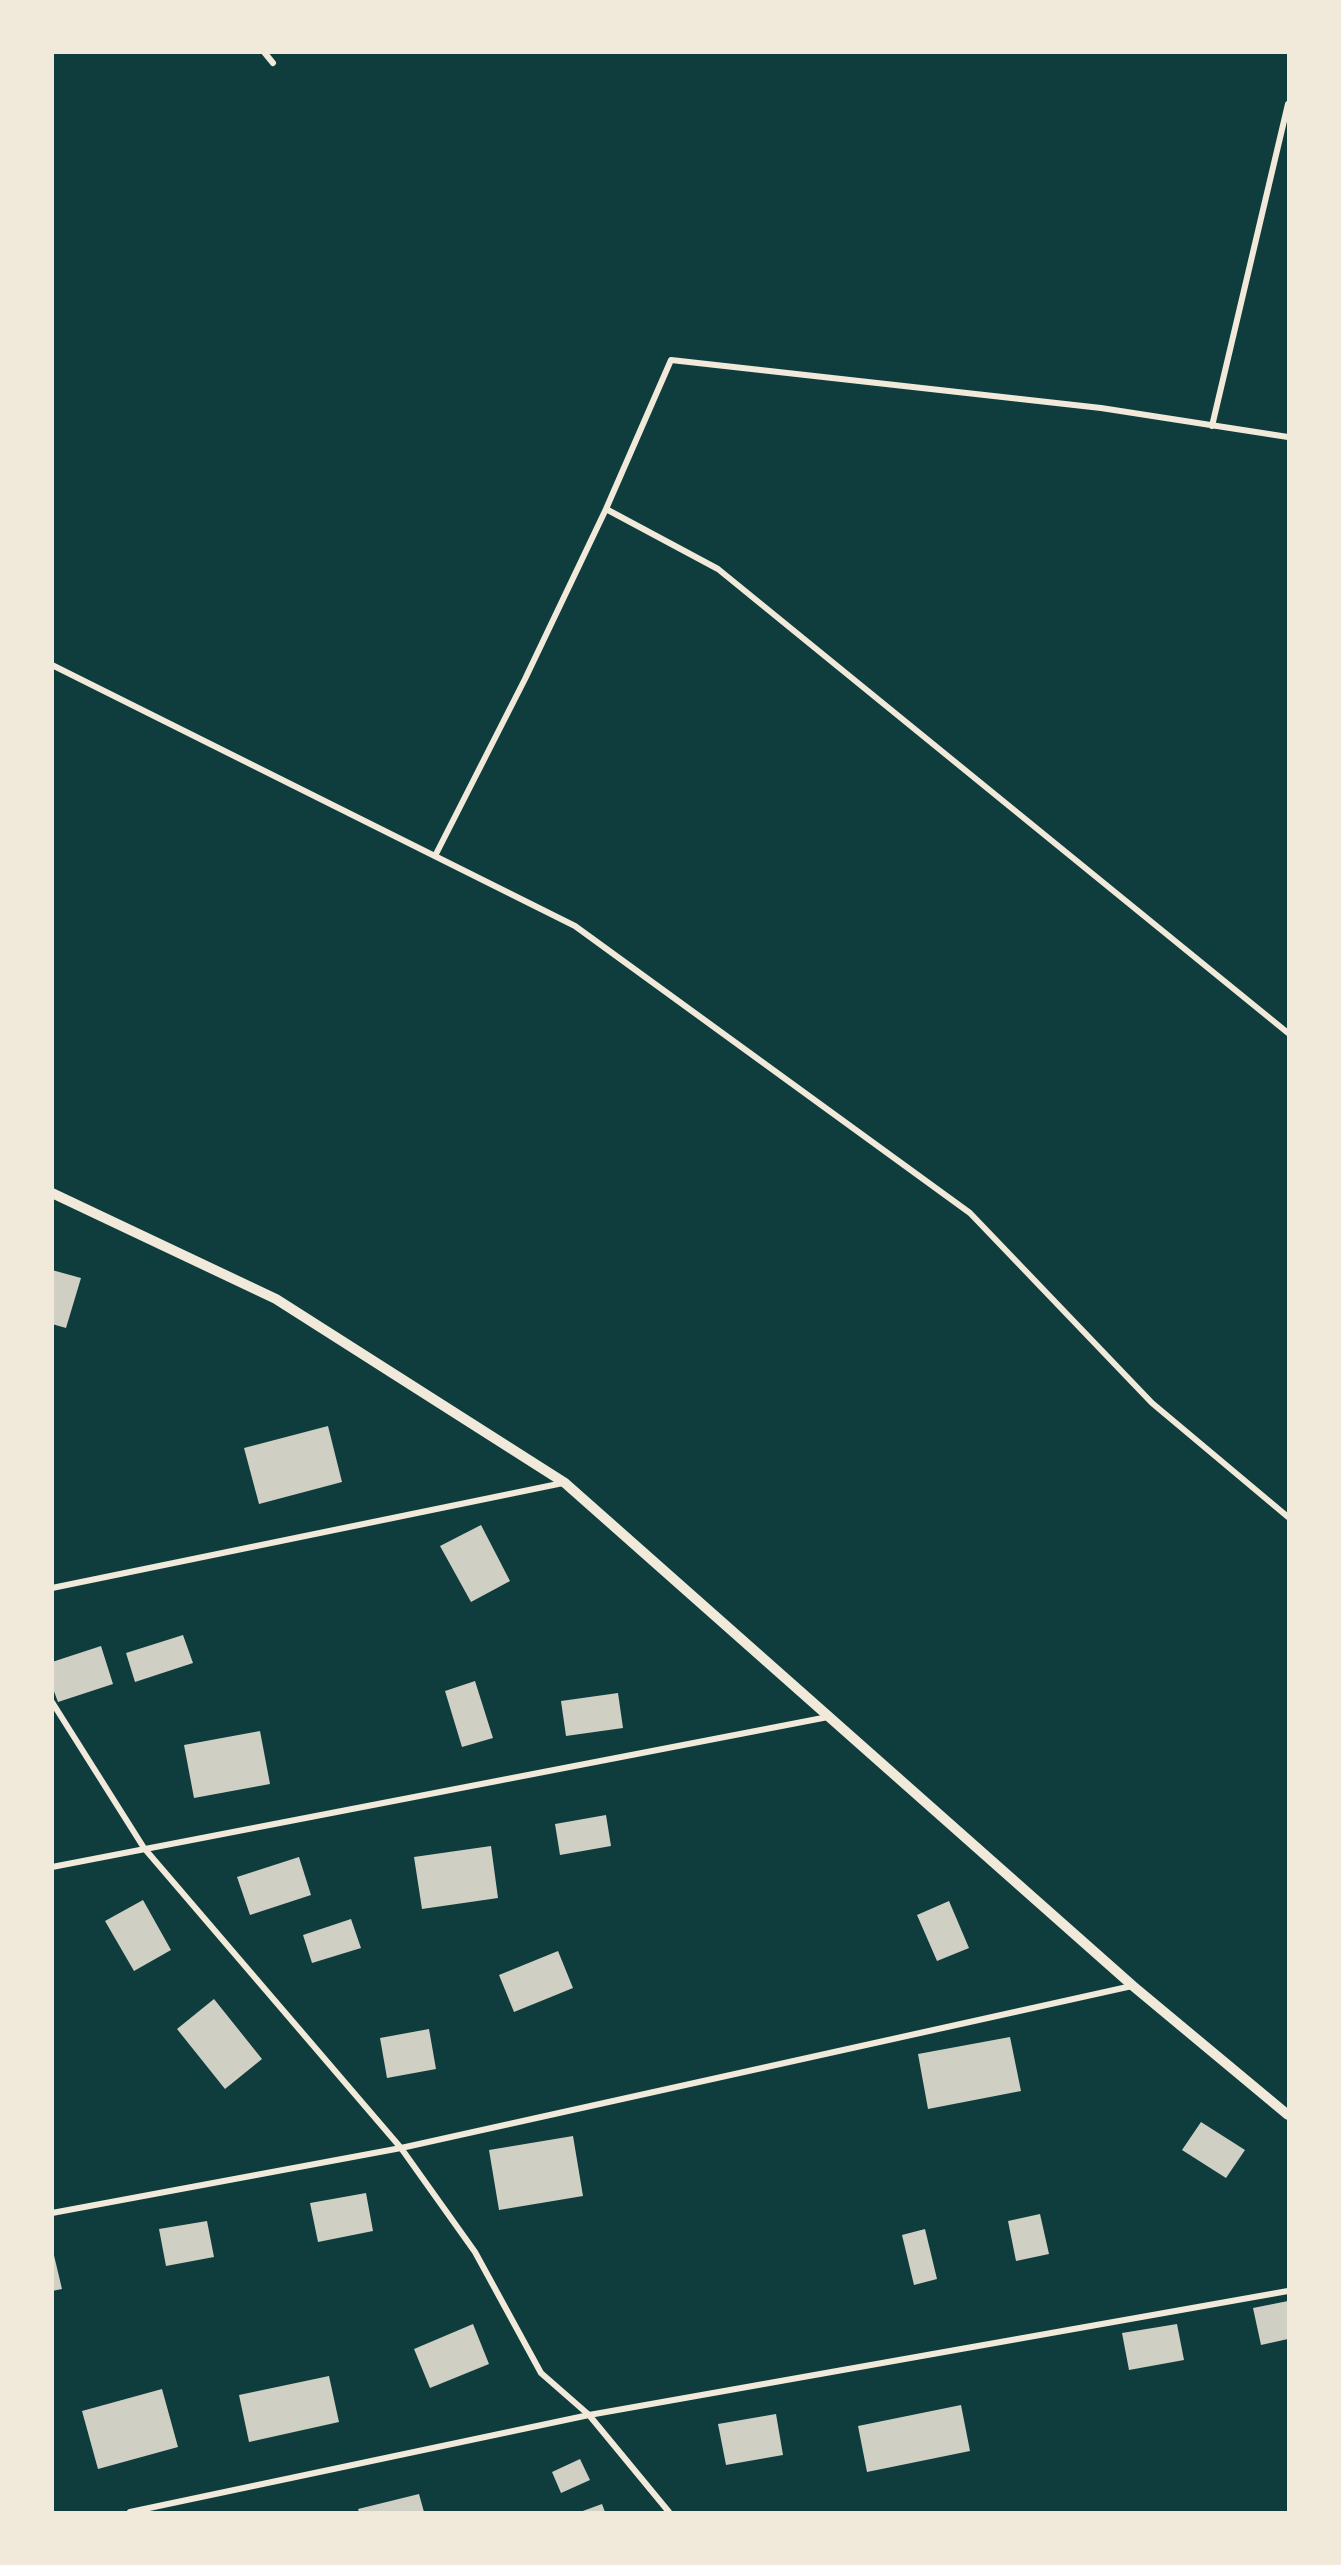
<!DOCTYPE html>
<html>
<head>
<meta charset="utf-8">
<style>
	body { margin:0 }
	#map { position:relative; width:1341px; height:2565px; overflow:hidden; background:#0f3d3e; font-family:Ubuntu,sans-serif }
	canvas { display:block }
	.frame { position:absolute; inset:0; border:54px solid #f1e9da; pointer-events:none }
</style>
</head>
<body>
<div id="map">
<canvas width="1341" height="2565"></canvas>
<div class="frame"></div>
</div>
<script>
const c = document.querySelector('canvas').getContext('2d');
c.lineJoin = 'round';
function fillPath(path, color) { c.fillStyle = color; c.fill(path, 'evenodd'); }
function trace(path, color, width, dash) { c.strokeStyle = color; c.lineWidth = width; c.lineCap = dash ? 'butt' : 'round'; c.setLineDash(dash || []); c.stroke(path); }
const building = new Path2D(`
	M 52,1270 L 81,1278 L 66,1328 L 52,1324 Z
	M 328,1426 L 342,1482 L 259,1504 L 244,1448 Z
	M 481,1525 L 510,1581 L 471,1602 L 440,1546 Z
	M 183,1635 L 193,1663 L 135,1682 L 126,1653 Z
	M 101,1646 L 113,1684 L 58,1702 L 52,1686 L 52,1662 Z
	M 475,1681 L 493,1738 L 462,1747 L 445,1691 Z
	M 618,1693 L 623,1728 L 566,1736 L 561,1701 Z
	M 260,1731 L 270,1784 L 194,1798 L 184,1745 Z
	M 606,1815 L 611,1846 L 560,1855 L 555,1824 Z
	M 491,1846 L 498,1898 L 422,1909 L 414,1857 Z
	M 299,1857 L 311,1895 L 250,1915 L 237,1877 Z
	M 143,1900 L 171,1950 L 134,1971 L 105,1921 Z
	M 949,1901 L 969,1948 L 937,1961 L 917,1915 Z
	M 351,1919 L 361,1948 L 312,1963 L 303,1935 Z
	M 558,1951 L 573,1988 L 514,2012 L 499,1975 Z
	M 214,1999 L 262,2059 L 225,2089 L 177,2029 Z
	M 429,2029 L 436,2069 L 387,2078 L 380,2038 Z
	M 1010,2037 L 1021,2091 L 928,2109 L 918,2054 Z
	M 1201,2122 L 1245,2150 L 1226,2178 L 1182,2150 Z
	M 573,2136 L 583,2196 L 499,2210 L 489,2150 Z
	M 366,2193 L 373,2231 L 318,2242 L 310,2203 Z
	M 1040,2214 L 1049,2254 L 1016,2261 L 1008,2221 Z
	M 207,2221 L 214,2257 L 166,2266 L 159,2229 Z
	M 925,2229 L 937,2279 L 914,2285 L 902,2235 Z
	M 52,2247 L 62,2289 L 52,2291 Z
	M 1288,2301 L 1288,2339 L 1261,2345 L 1253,2308 Z
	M 473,2324 L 489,2364 L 430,2388 L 414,2349 Z
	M 1177,2324 L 1184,2360 L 1129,2370 L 1122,2333 Z
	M 329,2376 L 339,2422 L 249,2442 L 239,2395 Z
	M 162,2389 L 178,2447 L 98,2469 L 82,2411 Z
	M 961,2405 L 970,2451 L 867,2472 L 858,2426 Z
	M 776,2414 L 783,2455 L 726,2465 L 718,2424 Z
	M 580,2459 L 590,2480 L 561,2493 L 552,2472 Z
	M 419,2494 L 424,2512 L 359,2512 L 358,2509 Z
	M 602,2504 L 605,2512 L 580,2512 Z`);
const minor = new Path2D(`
	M 264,52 L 273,63
	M 1212,426 L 1288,104
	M 606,509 L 718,569 L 1288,1033
	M 52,665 L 575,926 L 970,1213 L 1152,1403 L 1288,1517
	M 435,856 L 525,679 L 606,509 L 671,360 L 1101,408 L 1288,437
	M 52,1588 L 563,1483
	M 52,1702 L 144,1848 L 401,2148 L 475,2252 L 541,2373 L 589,2415 L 669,2512
	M 52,1867 L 828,1717
	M 52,2213 L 401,2148 L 1132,1986
	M 130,2512 L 589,2415 L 1288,2291`);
const tertiary = new Path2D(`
	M 52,1193 L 276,1299 L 565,1483 L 1133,1986 L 1288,2115`);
fillPath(building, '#cfcfc3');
trace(minor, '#f1e9da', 6);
trace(tertiary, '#f1e9da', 10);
</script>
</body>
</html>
